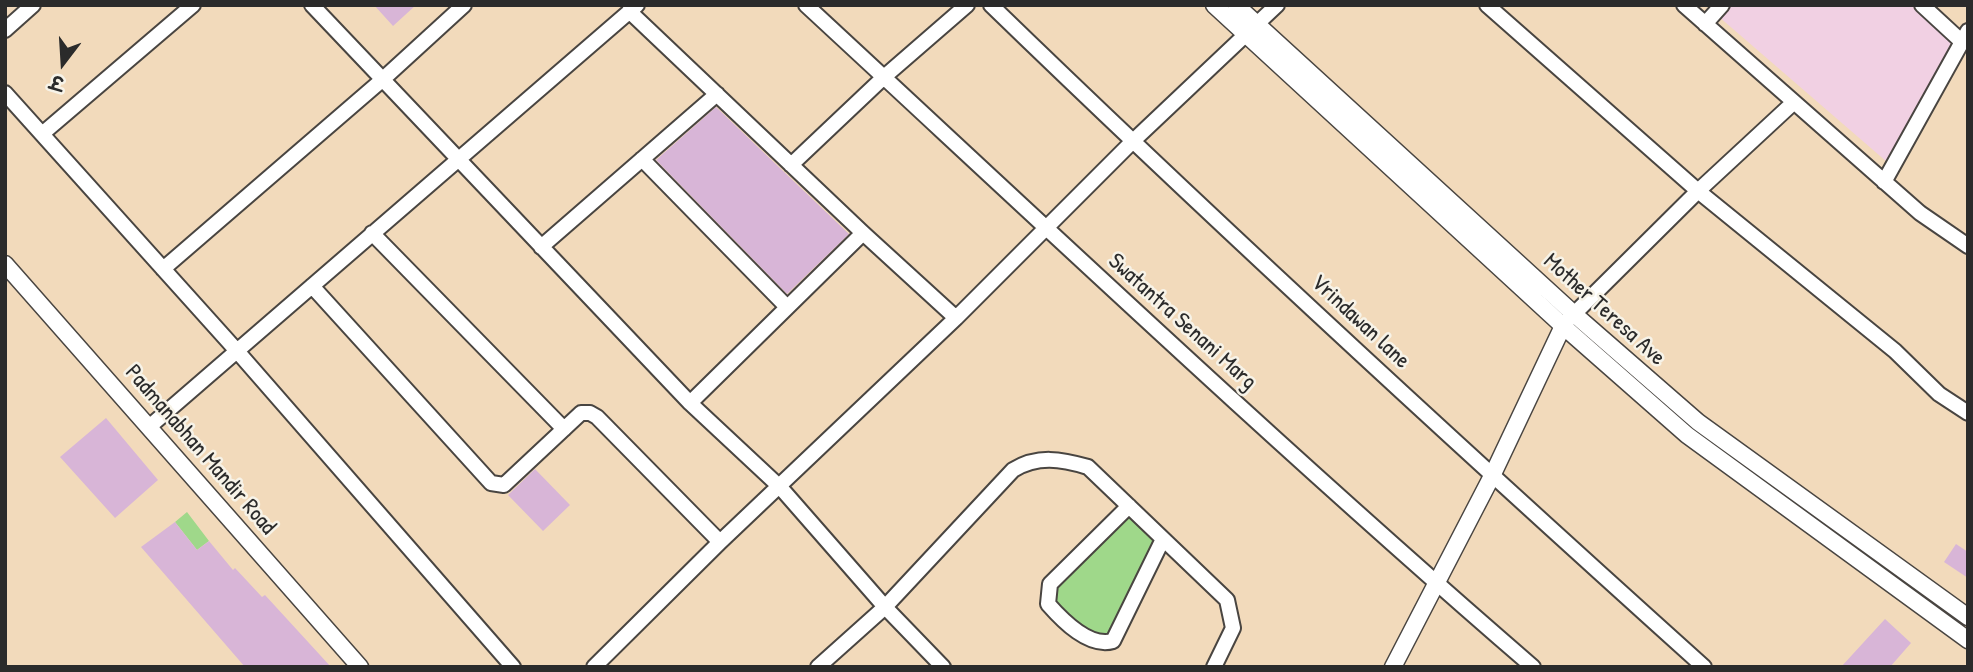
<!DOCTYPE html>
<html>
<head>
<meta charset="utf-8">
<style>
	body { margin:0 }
	#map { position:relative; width:1973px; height:672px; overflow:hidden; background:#f2dabb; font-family:"Patrick Hand","Playpen Sans Deva",sans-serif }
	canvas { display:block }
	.frame { position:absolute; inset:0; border:7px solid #2b2b2b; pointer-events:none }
	.north { position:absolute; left:28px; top:28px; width:70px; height:70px; -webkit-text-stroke:5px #f7f3e8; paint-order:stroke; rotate:197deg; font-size:19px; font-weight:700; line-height:28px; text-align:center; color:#2b2b2b }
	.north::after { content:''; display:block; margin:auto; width:24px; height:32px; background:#2b2b2b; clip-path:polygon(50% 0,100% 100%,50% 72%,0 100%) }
</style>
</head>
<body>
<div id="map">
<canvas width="1973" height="672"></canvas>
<div class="frame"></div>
<div class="north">उ</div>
</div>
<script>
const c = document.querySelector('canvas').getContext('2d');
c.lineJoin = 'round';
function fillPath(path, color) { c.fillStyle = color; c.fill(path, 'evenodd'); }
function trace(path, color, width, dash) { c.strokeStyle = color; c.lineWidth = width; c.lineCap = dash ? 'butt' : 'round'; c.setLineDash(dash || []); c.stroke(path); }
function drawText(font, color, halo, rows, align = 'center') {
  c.font = font + ' "Patrick Hand",sans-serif'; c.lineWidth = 5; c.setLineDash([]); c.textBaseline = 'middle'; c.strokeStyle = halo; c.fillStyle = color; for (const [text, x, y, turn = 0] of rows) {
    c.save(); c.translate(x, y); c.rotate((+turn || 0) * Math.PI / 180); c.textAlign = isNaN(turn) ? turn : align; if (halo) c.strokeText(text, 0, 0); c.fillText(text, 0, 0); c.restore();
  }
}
const built = new Path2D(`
	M 1728,5 L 1913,5 L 1954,42 L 1887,162 L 1718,16 Z`);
const green = new Path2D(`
	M 1129,509 L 1161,539 L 1106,641 L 1065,618 L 1053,605 L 1053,585 Z
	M 187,512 L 209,541 L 197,550 L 175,522 Z`);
const building = new Path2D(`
	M 374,5 L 416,5 L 393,26 Z
	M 716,107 L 849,234 L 787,294 L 656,160 Z
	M 106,418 L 158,480 L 115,518 L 60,457 Z
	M 535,469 L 570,505 L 543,531 L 508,495 Z
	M 175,522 L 197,550 L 209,541 L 233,570 L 235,568 L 262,597 L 265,595 L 331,667 L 245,667 L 141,547 Z
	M 1956,544 L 1968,552 L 1968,578 L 1944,562 Z
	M 1885,619 L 1911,643 L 1890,667 L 1841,667 Z`);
const minor = new Path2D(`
	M 312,5 L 690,403 L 780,487 L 885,607 L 943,667
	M 806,5 C 1047,228 1285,453 1533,667
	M 991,5 C 1224,231 1463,450 1704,667
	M 1487,5 L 1698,191 L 1793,103
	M 1684,5 L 1920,213 L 1968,246
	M 1922,5 L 1961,41
	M 629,11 L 863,233 L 956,318
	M 1705,24 L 1722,5
	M 5,30 L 33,5
	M 5,93 L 237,351 L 513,667
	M 42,134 L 193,5
	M 642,159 L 787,307
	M 791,165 L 884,77 L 967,5
	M 1884,182 L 1968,31
	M 372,233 L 564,429
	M 541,247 L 717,94
	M 163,269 L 382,80 L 464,5
	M 312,286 L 491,483 L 504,485 L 581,413 L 590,413 L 597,417 L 720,542
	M 1566,322 L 1698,191 L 1895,351 L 1939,394 L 1968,413
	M 690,403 L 863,233
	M 149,427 L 637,5
	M 1129,506 L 1050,584 L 1048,604 C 1063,621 1089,648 1113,641 L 1163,539
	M 594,667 L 720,542 L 956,318 L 1132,142 L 1277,5
	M 818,667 L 885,607 L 1013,470 C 1038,455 1061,459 1088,467 L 1227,600 L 1233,628 L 1214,667`);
const tertiary = new Path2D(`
	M 1214,5 L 1563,326 L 1687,435 L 1968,640
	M 1236,5 L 1574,314 L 1698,422 L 1968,617
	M 5,264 L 360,667
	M 1393,667 L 1492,476 L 1563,326`);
const streetNames = [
	["Mother Teresa Ave",1604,310,42],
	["Swatantra Senani Marg",1182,322,42],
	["Vrindawan lane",1360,322,43],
	["Padmanabhan Mandir Road",200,450,49]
];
fillPath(built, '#f1d0e3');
fillPath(green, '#9fd88a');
fillPath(building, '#d8b5d7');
trace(minor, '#494541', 18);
trace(tertiary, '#494541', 19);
trace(minor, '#fff', 14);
trace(tertiary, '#fff', 16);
drawText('23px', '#2b2b2b', '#f7f3e8', streetNames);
</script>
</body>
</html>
